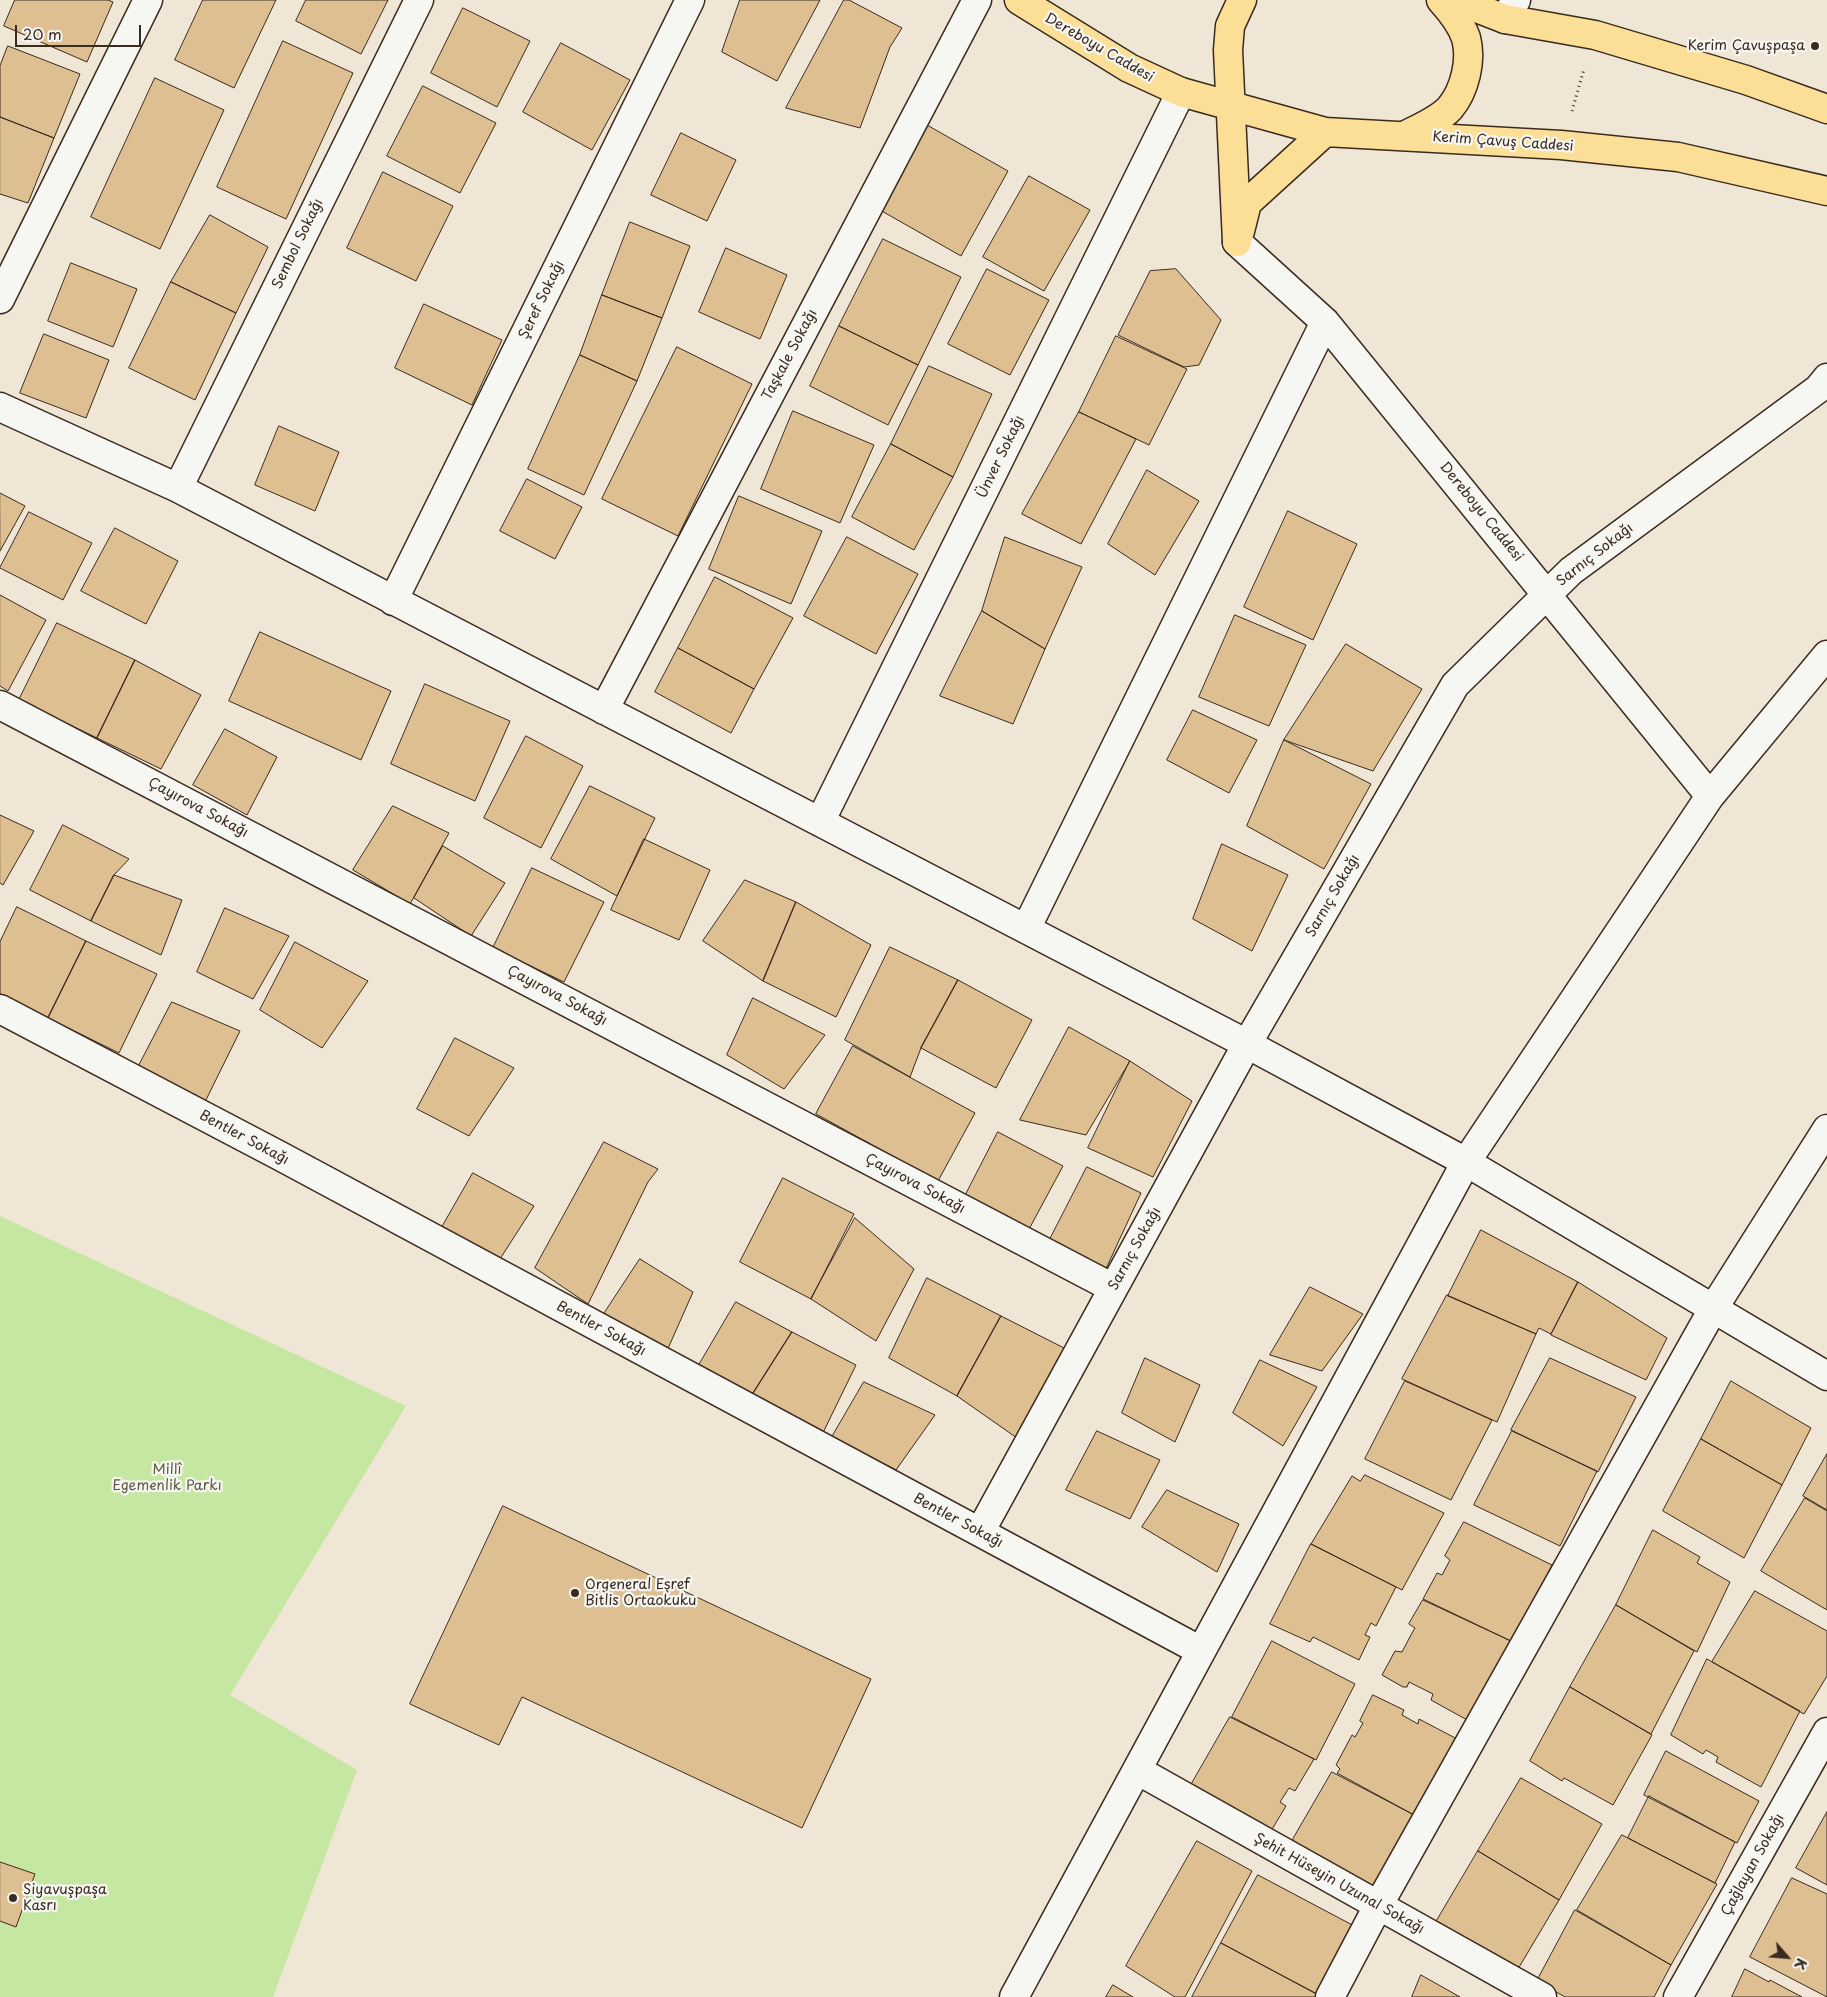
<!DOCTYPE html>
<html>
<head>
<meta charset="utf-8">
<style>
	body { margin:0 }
	#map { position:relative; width:1827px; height:1997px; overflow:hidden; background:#efe6d5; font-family:"Playpen Sans",sans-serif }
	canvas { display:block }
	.north { position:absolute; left:1762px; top:1932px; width:50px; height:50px; -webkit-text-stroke:4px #f6f6f2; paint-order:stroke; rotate:117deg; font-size:14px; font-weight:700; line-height:20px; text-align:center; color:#3b2a1e }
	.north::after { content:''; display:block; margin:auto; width:18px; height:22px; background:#3b2a1e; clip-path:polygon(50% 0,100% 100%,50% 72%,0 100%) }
	.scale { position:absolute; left:15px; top:25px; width:126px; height:22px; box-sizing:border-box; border:2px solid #3b2a1e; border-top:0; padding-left:6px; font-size:15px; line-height:18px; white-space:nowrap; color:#3b2a1e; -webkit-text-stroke:4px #f6f6f2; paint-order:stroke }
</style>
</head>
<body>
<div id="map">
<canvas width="1827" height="1997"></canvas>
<div class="north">K</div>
<div class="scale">20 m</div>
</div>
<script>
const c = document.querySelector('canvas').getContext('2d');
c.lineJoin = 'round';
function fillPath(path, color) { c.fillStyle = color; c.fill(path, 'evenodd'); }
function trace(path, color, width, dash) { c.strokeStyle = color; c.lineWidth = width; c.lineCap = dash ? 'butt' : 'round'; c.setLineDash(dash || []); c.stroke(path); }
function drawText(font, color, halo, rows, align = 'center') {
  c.font = font + ' "Playpen Sans",sans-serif'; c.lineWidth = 4.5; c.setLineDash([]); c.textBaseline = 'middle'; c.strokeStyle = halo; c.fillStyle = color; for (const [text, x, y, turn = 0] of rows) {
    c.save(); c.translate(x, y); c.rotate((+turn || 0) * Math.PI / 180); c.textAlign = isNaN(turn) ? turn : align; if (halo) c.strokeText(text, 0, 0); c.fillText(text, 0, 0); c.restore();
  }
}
const green = new Path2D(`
	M 0,1216 L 406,1406 L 230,1695 L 357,1770 L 273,1997 L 0,1997 Z`);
const building = new Path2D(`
	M 15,0 L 108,0 L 113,2 L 87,62 L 4,26 Z
	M 203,0 L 276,0 L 234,88 L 175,60 Z
	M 306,0 L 388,0 L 361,54 L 296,21 Z
	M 740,0 L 820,0 L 777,81 L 722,52 Z
	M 844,0 L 849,0 L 902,28 L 890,47 L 860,128 L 786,108 Z
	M 463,8 L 530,41 L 497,107 L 431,73 Z
	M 283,41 L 353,73 L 286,219 L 217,187 Z
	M 561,43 L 630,80 L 592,150 L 523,112 Z
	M 8,46 L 80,74 L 54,138 L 0,117 L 0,66 Z
	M 155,78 L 224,110 L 160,249 L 91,217 Z
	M 423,86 L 496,123 L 460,193 L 387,156 Z
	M 0,117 L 54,138 L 28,203 L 0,194 Z
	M 927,125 L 1008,171 L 961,256 L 880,210 Z
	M 681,133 L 736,160 L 707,221 L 651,195 Z
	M 383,172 L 453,206 L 416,281 L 347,248 Z
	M 1029,176 L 1090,210 L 1044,291 L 983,257 Z
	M 210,215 L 268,247 L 236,313 L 171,282 Z
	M 630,222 L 690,246 L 662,318 L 602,295 Z
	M 883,239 L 961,277 L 918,365 L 839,326 Z
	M 726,248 L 787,275 L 760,339 L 699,312 Z
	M 71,263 L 137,289 L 113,347 L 48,321 Z
	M 987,269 L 1049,300 L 1010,375 L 948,344 Z
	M 1176,269 L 1221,320 L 1199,365 L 1184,367 L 1118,335 L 1150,271 Z
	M 171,282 L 236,313 L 195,400 L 129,368 Z
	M 602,295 L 662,318 L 637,381 L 580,355 Z
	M 424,304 L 502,340 L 472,405 L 395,368 Z
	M 839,326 L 918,365 L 888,425 L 810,386 Z
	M 44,334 L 109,360 L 86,418 L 20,393 Z
	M 1116,336 L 1187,369 L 1149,445 L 1079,412 Z
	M 677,347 L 752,384 L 678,536 L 602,499 Z
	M 580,355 L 637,381 L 584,495 L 528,469 Z
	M 929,366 L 992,394 L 953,477 L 891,444 Z
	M 793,411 L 874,445 L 840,523 L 761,489 Z
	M 1079,412 L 1136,439 L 1081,544 L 1022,514 Z
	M 279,426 L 339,452 L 315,511 L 255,485 Z
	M 891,444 L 953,477 L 914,550 L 852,517 Z
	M 1147,470 L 1199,501 L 1155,575 L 1108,544 Z
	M 527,479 L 582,507 L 555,559 L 500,531 Z
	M 0,493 L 25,506 L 0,551 Z
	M 739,496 L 822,531 L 791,604 L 709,569 Z
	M 1288,511 L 1357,544 L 1313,640 L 1244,607 Z
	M 29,512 L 92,543 L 63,600 L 0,568 Z
	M 115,528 L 178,561 L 146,624 L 81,591 Z
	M 847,537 L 918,574 L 876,654 L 804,616 Z
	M 1005,537 L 1082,567 L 1045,649 L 982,611 Z
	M 715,577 L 793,618 L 754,689 L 678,648 Z
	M 0,595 L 46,620 L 8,691 L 0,686 Z
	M 982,611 L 1045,649 L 1013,724 L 940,696 Z
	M 1235,615 L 1306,645 L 1269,726 L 1199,697 Z
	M 57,623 L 135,660 L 97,738 L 19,700 Z
	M 260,632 L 391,691 L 361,760 L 229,701 Z
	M 1346,644 L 1422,689 L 1373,771 L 1284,740 Z
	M 678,648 L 754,689 L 731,733 L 655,692 Z
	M 135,660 L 201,695 L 161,769 L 97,738 Z
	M 425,684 L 510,721 L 475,801 L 391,764 Z
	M 1193,710 L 1257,740 L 1229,793 L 1167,760 Z
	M 225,729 L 277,757 L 247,815 L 193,785 Z
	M 526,736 L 583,766 L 541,848 L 484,818 Z
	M 1284,740 L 1371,784 L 1324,869 L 1247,826 Z
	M 590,786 L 655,818 L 617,896 L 551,859 Z
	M 393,806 L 449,833 L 410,904 L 353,870 Z
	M 0,815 L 34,831 L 3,885 L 0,883 Z
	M 63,825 L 129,859 L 114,875 L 91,921 L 30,890 Z
	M 644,839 L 710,870 L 679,940 L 611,910 Z
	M 1222,844 L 1288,875 L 1252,951 L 1193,919 Z
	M 443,846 L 505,883 L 471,936 L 414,898 Z
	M 532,868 L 604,902 L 564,982 L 493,948 Z
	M 114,875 L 182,900 L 161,955 L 91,921 Z
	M 745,880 L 796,902 L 763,981 L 703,941 Z
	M 796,902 L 871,945 L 836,1017 L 763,981 Z
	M 17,907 L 86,941 L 48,1018 L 0,994 L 0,942 Z
	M 225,908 L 289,936 L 253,999 L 197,972 Z
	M 86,941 L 157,974 L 119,1053 L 48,1018 Z
	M 295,942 L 368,981 L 322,1048 L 260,1010 Z
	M 890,947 L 958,980 L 921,1048 L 910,1077 L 845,1040 Z
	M 958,980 L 1032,1020 L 996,1088 L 921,1048 Z
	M 753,998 L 825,1035 L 784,1089 L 727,1055 Z
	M 172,1002 L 240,1031 L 199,1114 L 132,1079 Z
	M 1069,1027 L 1130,1061 L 1086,1135 L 1020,1120 Z
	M 455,1038 L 514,1068 L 469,1136 L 417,1109 Z
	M 853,1046 L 975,1113 L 938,1181 L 816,1114 Z
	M 1130,1061 L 1192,1101 L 1153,1177 L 1088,1148 Z
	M 998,1132 L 1063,1166 L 1028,1231 L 963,1200 Z
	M 604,1142 L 658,1169 L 648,1182 L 588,1304 L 535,1268 Z
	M 1087,1167 L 1141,1193 L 1104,1273 L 1044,1251 Z
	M 473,1173 L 534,1206 L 500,1259 L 441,1229 Z
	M 783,1178 L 854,1214 L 811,1299 L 740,1262 Z
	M 855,1218 L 914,1269 L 876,1341 L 811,1299 Z
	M 1481,1230 L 1578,1282 L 1551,1334 L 1539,1328 L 1536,1334 L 1448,1296 Z
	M 640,1259 L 693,1292 L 662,1362 L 596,1326 Z
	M 927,1278 L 1001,1316 L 957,1396 L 889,1358 Z
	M 1578,1282 L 1667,1338 L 1646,1380 L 1551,1335 Z
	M 1310,1287 L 1363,1314 L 1322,1371 L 1270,1355 Z
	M 1447,1295 L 1536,1334 L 1497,1422 L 1402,1379 Z
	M 736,1302 L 792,1332 L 745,1406 L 692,1377 Z
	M 1001,1316 L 1068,1350 L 1027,1445 L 957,1396 Z
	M 792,1332 L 856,1365 L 817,1445 L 745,1406 Z
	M 1145,1358 L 1200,1385 L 1175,1442 L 1122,1413 Z
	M 1550,1358 L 1636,1397 L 1598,1472 L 1511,1430 Z
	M 1260,1360 L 1317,1387 L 1283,1446 L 1233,1413 Z
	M 1405,1381 L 1492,1420 L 1451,1500 L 1365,1459 Z
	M 1731,1381 L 1811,1428 L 1782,1485 L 1701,1439 Z
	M 864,1382 L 935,1415 L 896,1470 L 832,1437 Z
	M 1097,1431 L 1160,1460 L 1130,1519 L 1066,1490 Z
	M 1512,1431 L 1597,1471 L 1560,1546 L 1474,1505 Z
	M 1701,1439 L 1782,1485 L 1744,1558 L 1663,1511 Z
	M 1827,1454 L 1827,1510 L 1803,1496 Z
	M 1365,1475 L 1444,1513 L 1402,1590 L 1311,1544 L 1352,1476 L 1360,1481 Z
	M 1167,1490 L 1239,1524 L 1217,1572 L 1142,1527 Z
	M 1805,1498 L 1827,1511 L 1827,1610 L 1761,1571 Z
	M 503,1506 L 871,1679 L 802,1828 L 522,1697 L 499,1745 L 410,1704 Z
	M 1464,1522 L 1552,1565 L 1513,1642 L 1423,1599 L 1437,1573 L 1442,1575 L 1450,1560 L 1445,1556 Z
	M 1653,1530 L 1700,1557 L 1697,1563 L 1730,1582 L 1697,1652 L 1616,1605 Z
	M 1311,1544 L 1396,1587 L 1376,1626 L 1371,1623 L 1365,1635 L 1370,1637 L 1359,1660 L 1313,1637 L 1310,1642 L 1270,1624 Z
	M 1755,1591 L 1827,1631 L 1827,1676 L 1804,1714 L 1712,1662 Z
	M 1423,1600 L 1513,1642 L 1469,1721 L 1431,1700 L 1433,1694 L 1409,1682 L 1407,1687 L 1403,1687 L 1382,1675 L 1395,1651 L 1402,1652 L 1412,1633 L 1415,1628 L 1409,1624 Z
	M 1616,1605 L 1694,1651 L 1651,1734 L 1570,1687 Z
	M 1272,1641 L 1355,1684 L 1316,1760 L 1232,1717 Z
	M 1707,1659 L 1800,1711 L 1761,1787 L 1716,1762 L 1718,1757 L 1706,1750 L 1703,1754 L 1671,1735 Z
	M 1570,1687 L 1652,1735 L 1613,1805 L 1564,1778 L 1562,1781 L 1530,1761 Z
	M 1373,1695 L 1404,1710 L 1402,1715 L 1418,1724 L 1419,1719 L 1459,1740 L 1416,1816 L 1337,1773 L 1340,1769 L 1336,1765 L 1352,1735 L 1355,1737 L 1363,1723 L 1360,1721 Z
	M 1230,1717 L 1314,1759 L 1295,1791 L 1289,1788 L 1280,1802 L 1286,1806 L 1271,1831 L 1191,1785 Z
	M 1666,1751 L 1759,1801 L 1737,1843 L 1644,1795 Z
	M 1332,1772 L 1416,1816 L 1379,1892 L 1294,1842 L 1293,1839 Z
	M 1521,1778 L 1602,1824 L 1559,1900 L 1478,1851 Z
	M 1649,1796 L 1735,1842 L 1715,1883 L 1628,1838 Z
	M 1827,1812 L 1827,1885 L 1796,1868 Z
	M 1622,1835 L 1717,1884 L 1671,1965 L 1577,1910 Z
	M 1197,1841 L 1252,1871 L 1185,1997 L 1175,1997 L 1126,1966 Z
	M 1478,1851 L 1559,1900 L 1518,1969 L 1436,1922 Z
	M 0,1862 L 35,1874 L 16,1927 L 0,1921 Z
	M 1258,1875 L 1358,1928 L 1322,1997 L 1221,1943 Z
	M 1792,1878 L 1827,1894 L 1827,1997 L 1750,1957 Z
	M 1575,1910 L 1671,1965 L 1654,1997 L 1565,1997 L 1537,1981 Z
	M 1221,1943 L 1321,1996 L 1321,1997 L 1192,1997 Z
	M 1745,1969 L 1769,1982 L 1770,1980 L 1802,1997 L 1732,1997 Z
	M 1421,1975 L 1460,1997 L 1412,1997 Z
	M 1113,1985 L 1133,1997 L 1106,1997 Z`);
const path = new Path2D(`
	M 1572,111 L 1584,69`);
const minor = new Path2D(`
	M 1505,19 L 1516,0
	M 1237,242 L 1325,322 L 1710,796
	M 0,299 L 148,0
	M 0,407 L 178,488 L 1247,1044 L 1466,1162 L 1827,1376
	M 178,488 L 419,0
	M 393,601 L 690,0
	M 0,705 L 1113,1288
	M 604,710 L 977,0
	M 820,822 L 1181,92
	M 1026,929 L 1325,322
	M 0,1009 L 282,1157 L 1201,1651
	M 980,1532 L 1247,1044 L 1455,685 L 1571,571 L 1818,389 L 1827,378
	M 1137,1770 L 1542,1997
	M 1014,1997 L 1466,1162 L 1710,796 L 1827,655
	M 1330,1997 L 1378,1906 L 1713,1309 L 1827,1129
	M 1678,1997 L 1827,1732`);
const major = new Path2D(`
	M 1019,0 L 1129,68 L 1181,92 L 1325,132 L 1561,145 L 1678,157 L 1827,191
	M 1456,0 L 1505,19 L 1595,35 L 1746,80 L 1827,109
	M 1404,136 C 1419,128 1438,121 1450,108 C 1465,90 1472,60 1466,38 C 1461,23 1451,11 1441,0
	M 1240,231 L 1247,203 L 1325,132
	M 1237,242 L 1228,50 L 1230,26 L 1242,0`);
const markers = [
	[1815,46,5,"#3b2a1e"],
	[575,1593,5,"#3b2a1e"],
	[13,1898,5,"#3b2a1e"]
];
const poiNames = [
	["Kerim Çavuşpaşa",1805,46,"right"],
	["Orgeneral Eşref",585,1585],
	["Bitlis Ortaokuku",585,1601],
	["Siyavuşpaşa",23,1890],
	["Kasrı",23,1906]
];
const streetNames = [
	["Dereboyu Caddesi",1099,48,30],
	["Kerim Çavuş Caddesi",1503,142,4],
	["Sembol Sokağı",298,244,-64],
	["Şeref Sokağı",542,300,-64],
	["Taşkale Sokağı",790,355,-62],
	["Ünver Sokağı",1001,457,-64],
	["Dereboyu Caddesi",1481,512,51],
	["Sarnıç Sokağı",1595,555,-38],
	["Çayırova Sokağı",198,808,28],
	["Sarnıç Sokağı",1333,896,-60],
	["Çayırova Sokağı",557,996,28],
	["Bentler Sokağı",244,1138,28],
	["Çayırova Sokağı",915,1184,28],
	["Sarnıç Sokağı",1135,1249,-61],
	["Bentler Sokağı",601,1329,28],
	["Bentler Sokağı",958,1521,28],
	["Çağlayan Sokağı",1753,1865,-61],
	["Şehit Hüseyin Uzunal Sokağı",1339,1884,29]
];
const parkNames = [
	["Millî",167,1470],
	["Egemenlik Parkı",167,1486]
];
fillPath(green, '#c5e7a1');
fillPath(building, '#debf91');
trace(building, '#3b2a1e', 1);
trace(minor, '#3b2a1e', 31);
trace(major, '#3b2a1e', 31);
trace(path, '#3b2a1e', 3, [1, 4]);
trace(minor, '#f6f6f2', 28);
trace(major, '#fbdf96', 28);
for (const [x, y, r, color] of markers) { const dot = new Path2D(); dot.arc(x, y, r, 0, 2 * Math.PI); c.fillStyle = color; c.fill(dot); trace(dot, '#f6f6f2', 2); }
drawText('14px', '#3b2a1e', '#f6f6f2', poiNames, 'left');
drawText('14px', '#3b2a1e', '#f6f6f2', streetNames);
drawText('14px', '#5e593f', '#f6f6f2', parkNames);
</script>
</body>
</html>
